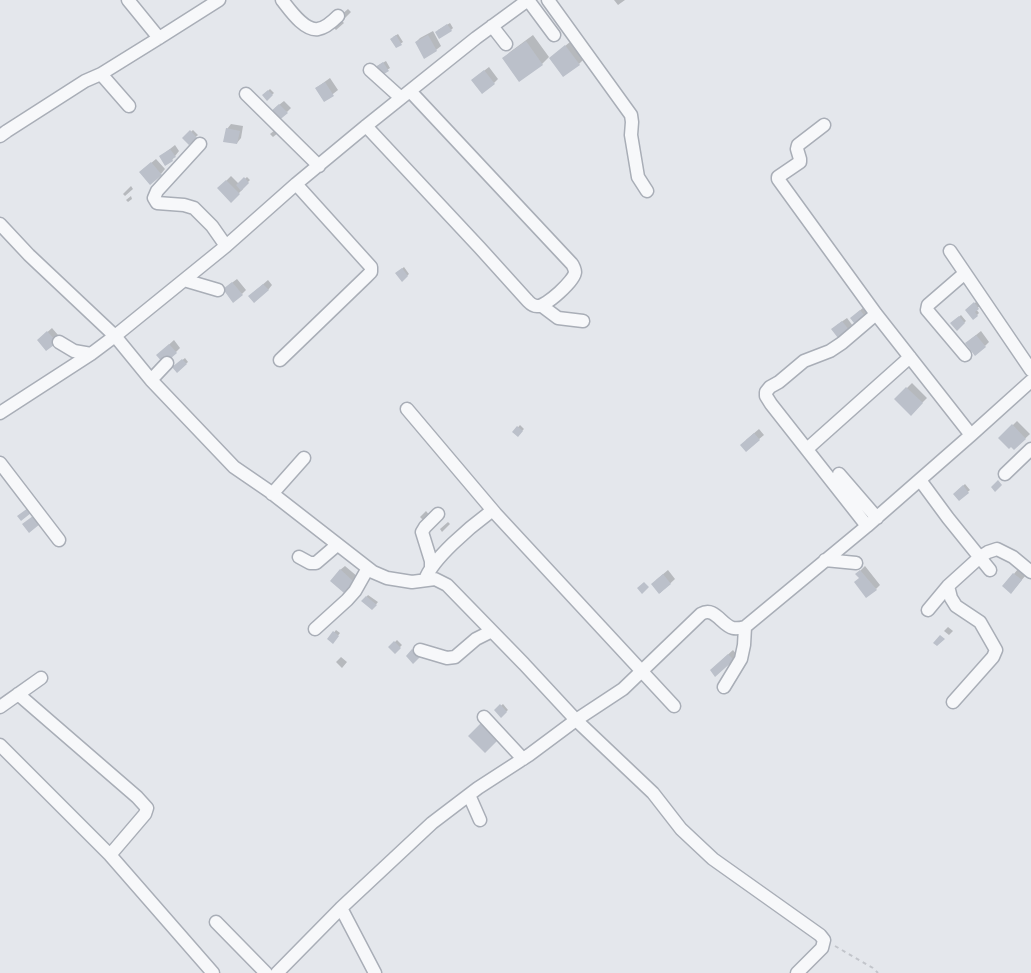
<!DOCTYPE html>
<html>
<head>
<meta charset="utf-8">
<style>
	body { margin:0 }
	canvas { display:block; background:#e4e7ec }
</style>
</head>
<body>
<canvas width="1031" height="973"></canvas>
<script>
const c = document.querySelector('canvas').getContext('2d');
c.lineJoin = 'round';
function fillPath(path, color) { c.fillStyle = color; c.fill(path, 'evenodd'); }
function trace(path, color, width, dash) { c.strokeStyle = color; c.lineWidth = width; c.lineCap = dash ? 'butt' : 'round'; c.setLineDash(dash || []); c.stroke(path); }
const shadow = new Path2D(`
	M 614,0 L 625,0 L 618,5 Z
	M 348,9 L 351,12 L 344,19 L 341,15 Z
	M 342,21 L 344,23 L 336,30 L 334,28 Z
	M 450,23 L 453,28 L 451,30 L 438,30 Z
	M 433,31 L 441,46 L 436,50 L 416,42 L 420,38 Z
	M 398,34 L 403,42 L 396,47 L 393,37 Z
	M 533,35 L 549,57 L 542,64 L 503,59 L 510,52 Z
	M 570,42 L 583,60 L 579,64 L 555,54 Z
	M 386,61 L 390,68 L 379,75 L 377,66 Z
	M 489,67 L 498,79 L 494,83 L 477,76 Z
	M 330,78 L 338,90 L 324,101 L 316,88 Z
	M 270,89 L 274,93 L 267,99 L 264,95 Z
	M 284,101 L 291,108 L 287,112 L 275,108 Z
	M 231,124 L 243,126 L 241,138 L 237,143 L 227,129 Z
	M 193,130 L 198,135 L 189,143 L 184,138 Z
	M 275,130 L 278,133 L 273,137 L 270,134 Z
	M 175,145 L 179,151 L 172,160 L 161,156 Z
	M 156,159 L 165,169 L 161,174 L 145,168 Z
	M 231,176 L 239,184 L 247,177 L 250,180 L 242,188 L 243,189 L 231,201 L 219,188 Z
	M 131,186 L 133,189 L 125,196 L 123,194 Z
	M 131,196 L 132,199 L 128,202 L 126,200 Z
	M 404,267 L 409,274 L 402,280 L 397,273 Z
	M 237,279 L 246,290 L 242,294 L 229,285 Z
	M 268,280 L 272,285 L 268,290 L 254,292 Z
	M 976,302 L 980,306 L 976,309 L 979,313 L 974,318 L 967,310 Z
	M 865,306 L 872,315 L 858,327 L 856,314 Z
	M 961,315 L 966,321 L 957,329 L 952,323 Z
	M 847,318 L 859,334 L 837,325 Z
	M 52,328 L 58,335 L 55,338 L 57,340 L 53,344 L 43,336 Z
	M 981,331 L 989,342 L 985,346 L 971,339 Z
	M 174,340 L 180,348 L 176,352 L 162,351 Z
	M 185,358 L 188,362 L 177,371 L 174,367 Z
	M 912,383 L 927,398 L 911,414 L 896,399 Z
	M 1017,421 L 1030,434 L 1014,449 L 1000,438 Z
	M 520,425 L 524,429 L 518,435 L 514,432 Z
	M 759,429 L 764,435 L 746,450 L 746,440 Z
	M 965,484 L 970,490 L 959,499 L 954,494 Z
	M 426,511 L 430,516 L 424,521 L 420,517 Z
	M 448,522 L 450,524 L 442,532 L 440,529 Z
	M 345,566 L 358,577 L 349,587 L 340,570 Z
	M 865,566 L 880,585 L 876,589 L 860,578 L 857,574 Z
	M 1018,569 L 1026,575 L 1015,588 L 1004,586 Z
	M 668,570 L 675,579 L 660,593 L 656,580 Z
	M 368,595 L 378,602 L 372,609 L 363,601 Z
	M 948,627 L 953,631 L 949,635 L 944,631 Z
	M 336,630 L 340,633 L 333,642 L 329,639 Z
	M 397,640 L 402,645 L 395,652 L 390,647 Z
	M 733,650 L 737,655 L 715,675 L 711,670 Z
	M 341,657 L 347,662 L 342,668 L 336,662 Z
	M 503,704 L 508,710 L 501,716 L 496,710 Z`);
const building = new Path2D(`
	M 447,24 L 452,31 L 439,39 L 435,32 Z
	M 396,35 L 402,45 L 396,48 L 390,39 Z
	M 428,35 L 437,51 L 424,59 L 415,42 Z
	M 526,41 L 543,65 L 519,82 L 502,58 Z
	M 565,45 L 580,65 L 563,77 L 549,58 Z
	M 383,62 L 389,71 L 379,77 L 374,68 Z
	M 484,70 L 495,84 L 482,94 L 471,80 Z
	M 325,82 L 334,96 L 324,102 L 315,88 Z
	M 268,90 L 273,95 L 267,101 L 262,95 Z
	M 279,104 L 288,113 L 277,122 L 269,113 Z
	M 226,128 L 240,131 L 237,144 L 223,142 Z
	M 190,130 L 197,138 L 189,145 L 182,138 Z
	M 170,149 L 176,157 L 172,159 L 173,161 L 165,166 L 159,156 Z
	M 151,162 L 162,175 L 150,185 L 139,172 Z
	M 244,177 L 249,183 L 241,191 L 236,185 Z
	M 226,180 L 240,194 L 231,203 L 217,188 Z
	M 402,268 L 408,276 L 402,282 L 395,273 Z
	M 232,282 L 243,295 L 233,303 L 223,289 Z
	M 263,284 L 269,290 L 254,303 L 248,296 Z
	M 974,302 L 979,309 L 975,312 L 978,316 L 973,320 L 965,310 Z
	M 860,310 L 868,320 L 858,328 L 850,318 Z
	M 959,316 L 965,323 L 957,331 L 950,323 Z
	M 842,321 L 856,339 L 845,347 L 831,329 Z
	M 47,331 L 55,340 L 52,343 L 54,345 L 46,351 L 37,340 Z
	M 976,335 L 986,347 L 975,356 L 965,343 Z
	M 169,344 L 177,353 L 164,364 L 156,355 Z
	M 182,359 L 187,364 L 177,373 L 172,367 Z
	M 906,387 L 923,403 L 911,416 L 894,399 Z
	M 1012,424 L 1026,439 L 1014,450 L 1011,447 L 1009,449 L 998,438 Z
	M 517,426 L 523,431 L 518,437 L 512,432 Z
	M 754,433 L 760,440 L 746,452 L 740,445 Z
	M 998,480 L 1002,485 L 995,492 L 991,487 Z
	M 963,485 L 969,493 L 959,501 L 953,494 Z
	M 28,508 L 31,513 L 21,521 L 17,516 Z
	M 33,516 L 40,524 L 29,533 L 22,524 Z
	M 340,569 L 354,582 L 344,593 L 330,581 Z
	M 860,570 L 877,590 L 866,598 L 854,582 L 859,578 L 855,574 Z
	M 1013,573 L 1022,580 L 1011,594 L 1002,586 Z
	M 663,574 L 671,584 L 659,594 L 651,584 Z
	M 644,582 L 649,587 L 642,594 L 637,588 Z
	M 366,596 L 377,605 L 372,610 L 361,601 Z
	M 333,631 L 339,636 L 333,644 L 327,639 Z
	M 940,635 L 945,639 L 937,646 L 933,643 Z
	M 394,641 L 401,648 L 395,654 L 388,647 Z
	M 412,649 L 420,657 L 413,664 L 406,656 Z
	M 728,654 L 734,660 L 715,677 L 710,670 Z
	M 500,704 L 507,712 L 501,718 L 494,710 Z
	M 482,722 L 499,739 L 485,753 L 468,736 Z`);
const path = new Path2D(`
	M 835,946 L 873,968 L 878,973`);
const minor = new Path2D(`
	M 128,0 L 159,38
	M 282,0 C 290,10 304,31 318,29 C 325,28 333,21 338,16
	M 528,0 L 554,35
	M 548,0 L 631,115 L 632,122 L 631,135 L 638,177 L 647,191
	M 492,26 L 506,44
	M 370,70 L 401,98
	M 101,74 L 129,106
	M 246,94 L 319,166
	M 824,125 L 798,145 L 797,149 L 800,159 L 800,162 L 778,177 L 778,179 L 876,314 L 971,435
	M 366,126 L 480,248 L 527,300 C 530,303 532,306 537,306 C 546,307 575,280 575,272 C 575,270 573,265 572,264 L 410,91
	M 0,136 L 7,131 L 85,81 L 101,74 L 159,38 L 219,0
	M 200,144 L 157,191 L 154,198 L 157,203 L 184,205 L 194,208 L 212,226 L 226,246
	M 0,224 L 29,255 L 115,336 L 151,380 L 234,467 L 269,491 L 373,572 L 387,578 L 412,582 L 435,579 L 447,585 L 524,664 L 576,720 L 653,793 L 681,829 L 713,859 L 820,935 L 824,940 L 822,948 L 797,973
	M 950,251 L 1031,370
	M 965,273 L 928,305 L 927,310 L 965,355
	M 184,280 L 218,290
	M 542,306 L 558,318 L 583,321
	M 59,342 L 74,351 L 91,354
	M 280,360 L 366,277 L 371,272 L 371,267 L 296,184
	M 151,380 L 167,363
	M 407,409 L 495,513
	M 0,413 L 91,354 L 115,336 L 226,246 L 296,184 L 366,126 L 476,38 L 528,0
	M 807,449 L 910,357
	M 0,463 L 59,540
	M 839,474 L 877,518
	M 1005,474 L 1031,449
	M 920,480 L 948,518 L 990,570
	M 272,494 L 304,458
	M 867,526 L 771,404 L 766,396 L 766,392 L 770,387 L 779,382 L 804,361 L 830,351 L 842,343 L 876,314
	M 299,557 L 310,563 L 316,563 L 337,545
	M 825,560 L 856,563
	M 431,568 L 431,561 L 422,532 L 425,527 L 438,514
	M 425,580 C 432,559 470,527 489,513 L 492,512 L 495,513 L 674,706
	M 948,586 L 951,598 L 956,606 L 980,622 L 996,650 L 993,657 L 953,702
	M 928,610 L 948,586 L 980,557 L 988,552 L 997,549 L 1013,557 L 1031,572
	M 315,629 L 347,600 L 355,591 L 368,568
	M 420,650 L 447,658 L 455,657 L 476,639 L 492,631
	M 724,687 L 741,659 L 744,645 L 745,627
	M 18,694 L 137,797 L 147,808 L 145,814 L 110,855
	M 0,707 L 41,678
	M 484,717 L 523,759
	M 0,745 L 110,855 L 213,973
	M 469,795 L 480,820
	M 341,908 L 375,973
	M 216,922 L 266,973
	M 277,973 L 341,908 L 432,823 L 478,788 L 529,755 L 576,720 L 623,689 L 701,614 C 715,606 721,625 733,628 C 737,629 741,628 745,627 L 867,526 L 971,435 L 1031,381`);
fillPath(shadow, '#0003');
fillPath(building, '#bbc0ca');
trace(minor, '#a9aeb7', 15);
trace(path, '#c2c5cb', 2, [4, 4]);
trace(minor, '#f7f8fa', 12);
</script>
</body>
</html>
